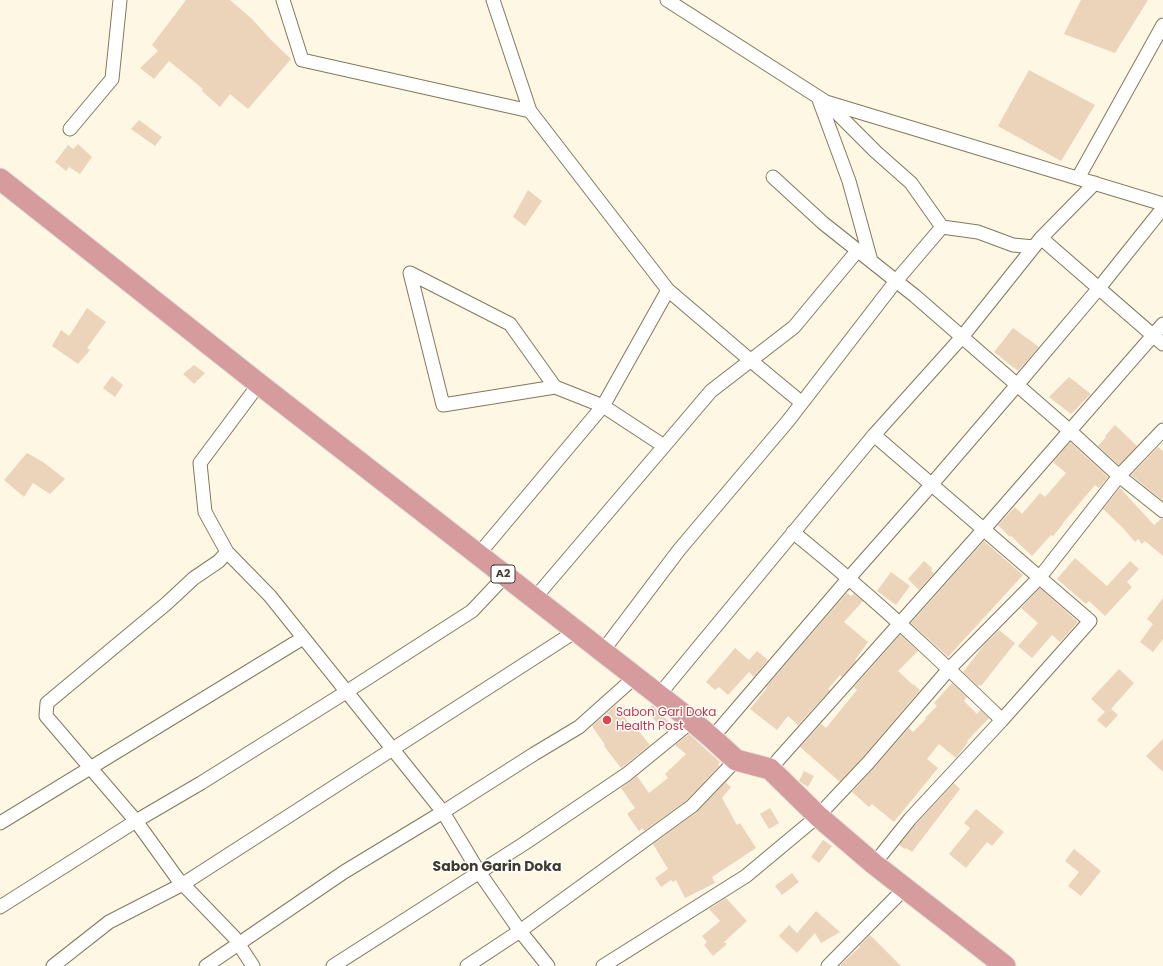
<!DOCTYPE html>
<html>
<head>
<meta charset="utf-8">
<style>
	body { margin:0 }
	canvas { display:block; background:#fef7e4 }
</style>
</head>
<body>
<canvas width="1163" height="966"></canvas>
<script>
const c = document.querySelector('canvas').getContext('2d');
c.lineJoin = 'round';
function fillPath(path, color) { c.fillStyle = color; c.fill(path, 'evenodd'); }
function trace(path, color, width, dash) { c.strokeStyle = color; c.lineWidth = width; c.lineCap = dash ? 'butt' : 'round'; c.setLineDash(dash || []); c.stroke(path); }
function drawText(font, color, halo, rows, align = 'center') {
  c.font = font + ' Poppins,sans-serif'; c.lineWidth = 3; c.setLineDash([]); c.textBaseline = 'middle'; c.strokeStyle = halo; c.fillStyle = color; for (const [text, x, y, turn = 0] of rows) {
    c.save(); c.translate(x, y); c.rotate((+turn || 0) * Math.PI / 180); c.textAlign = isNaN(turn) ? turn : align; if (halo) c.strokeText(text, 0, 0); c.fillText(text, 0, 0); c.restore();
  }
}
const building = new Path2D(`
	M 186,0 L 230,0 L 252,19 L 271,40 L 291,59 L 248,109 L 230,94 L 220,107 L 202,91 L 203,89 L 169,61 L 154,79 L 140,68 L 158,51 L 152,45 Z
	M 1081,0 L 1148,0 L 1115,53 L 1064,34 Z
	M 1029,70 L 1095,105 L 1061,161 L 998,126 Z
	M 139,120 L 162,137 L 155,146 L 131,129 Z
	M 78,144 L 92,157 L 80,174 L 69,167 L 66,171 L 55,162 L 68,145 L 73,149 Z
	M 528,190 L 542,201 L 525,226 L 513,217 Z
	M 87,308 L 106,322 L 87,348 L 90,350 L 78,364 L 52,346 L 61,330 L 69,336 Z
	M 1013,328 L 1039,347 L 1018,371 L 994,352 Z
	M 194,365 L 205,373 L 194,384 L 183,374 Z
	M 112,376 L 123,385 L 115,397 L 103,388 Z
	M 1069,377 L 1091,394 L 1071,414 L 1049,397 Z
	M 1115,425 L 1137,446 L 1119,465 L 1098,446 L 1106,437 L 1105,436 Z
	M 1070,442 L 1108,477 L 1099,488 L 1095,485 L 1063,523 L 1063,524 L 1053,536 L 1051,535 L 1032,556 L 1011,536 L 1010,537 L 998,525 L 1015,507 L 1022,514 L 1040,493 L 1045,497 L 1066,473 L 1053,462 Z
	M 1158,447 L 1163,451 L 1163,501 L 1131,475 Z
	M 27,453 L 43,462 L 65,479 L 50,494 L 33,483 L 24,497 L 4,480 Z
	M 1120,488 L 1154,525 L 1161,519 L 1163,519 L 1163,556 L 1145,541 L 1142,544 L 1138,539 L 1135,542 L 1123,528 L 1103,509 Z
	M 984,541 L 1023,575 L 948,657 L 911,623 Z
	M 1075,558 L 1107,586 L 1130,561 L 1139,569 L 1127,582 L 1132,587 L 1105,616 L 1089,601 L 1086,604 L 1057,579 Z
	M 924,561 L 932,568 L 931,570 L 934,573 L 919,590 L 908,579 Z
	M 891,572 L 910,586 L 896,605 L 877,591 Z
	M 1040,588 L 1078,622 L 1060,642 L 1052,635 L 1032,658 L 1018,646 L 1038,623 L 1021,608 Z
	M 847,593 L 851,596 L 854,594 L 863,601 L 844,622 L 868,642 L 855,660 L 856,661 L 842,677 L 840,675 L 828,689 L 830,690 L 798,725 L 788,716 L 777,730 L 750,709 L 767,688 L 766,687 Z
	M 1163,598 L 1163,639 L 1153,652 L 1140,642 L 1153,624 L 1147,619 Z
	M 999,630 L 1015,643 L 981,686 L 979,685 L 978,686 L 963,672 L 984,645 Z
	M 900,635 L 918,651 L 898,671 L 913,685 L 913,684 L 920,690 L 862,758 L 840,782 L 800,747 L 821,724 L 826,728 L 857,690 L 854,687 Z
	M 735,648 L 749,660 L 757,651 L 768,660 L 754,677 L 749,672 L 728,695 L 719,687 L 715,690 L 706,682 Z
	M 1119,669 L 1134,683 L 1111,709 L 1118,715 L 1106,728 L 1097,720 L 1105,712 L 1091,699 Z
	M 952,683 L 967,697 L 964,701 L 977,714 L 980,710 L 989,718 L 967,741 L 968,742 L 956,758 L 939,744 L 927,759 L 938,768 L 894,822 L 872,804 L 869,807 L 852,792 L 874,768 L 909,728 L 913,732 L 926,719 L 925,718 L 937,706 L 934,703 Z
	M 616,705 L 630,725 L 632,723 L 650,745 L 621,768 L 604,746 L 605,745 L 592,726 Z
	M 652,705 L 673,726 L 666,732 L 646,711 Z
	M 689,734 L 720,762 L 718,765 L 719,766 L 687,800 L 644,831 L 643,828 L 639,831 L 627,814 L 635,808 L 621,788 L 637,776 L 649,793 L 668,778 L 665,774 L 686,754 L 675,745 Z
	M 1163,739 L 1163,772 L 1146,756 Z
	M 804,771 L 814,776 L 808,787 L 799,781 Z
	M 731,776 L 726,783 L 731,787 L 722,798 L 737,825 L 740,823 L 756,848 L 712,877 L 715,883 L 685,898 L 676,880 L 673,882 L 671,880 L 661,887 L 655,878 L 668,869 L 653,844 L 697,812 Z
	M 954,783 L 960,789 L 912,852 L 906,848 L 905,849 L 899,845 L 916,824 Z
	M 770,808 L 779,823 L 769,829 L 760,814 Z
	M 976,809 L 1004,832 L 992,846 L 987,842 L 966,868 L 949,854 L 970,828 L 964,823 Z
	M 823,840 L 832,846 L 819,863 L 811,857 Z
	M 1074,849 L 1101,871 L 1081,896 L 1068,886 L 1079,872 L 1065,861 Z
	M 792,873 L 799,882 L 782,895 L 775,886 Z
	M 726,898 L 747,921 L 724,942 L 727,944 L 713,956 L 704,945 L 707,942 L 702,936 L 720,921 L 709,909 Z
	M 816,911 L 840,932 L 821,943 L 815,933 L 797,953 L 779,936 L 789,925 L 797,933 Z
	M 870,935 L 901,966 L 839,966 L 860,947 L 859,946 Z`);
const minor = new Path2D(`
	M 283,0 L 302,60 L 530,111 L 493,0
	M 667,0 L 826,102 L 1163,204
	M 818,97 L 849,181 L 871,261
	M 827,103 L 876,152 L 911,183 L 942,227 L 978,232 L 1013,245 L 1034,247
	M 530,111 L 668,290 L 750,360 L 802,403
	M 70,129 L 112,79 L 120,0
	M 773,177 L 823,223 L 915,296 L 1070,431 L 1119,476 L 1163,511
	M 1078,178 L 1163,25
	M 1041,238 L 1163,344
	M 259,384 L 200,463 L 205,512 L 227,552 L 270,596 L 443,812 L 479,872 L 520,931 L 548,966
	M 555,387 L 510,324 L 410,273 L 443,405 L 555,387 L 603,406 L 664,446
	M 874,435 L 1090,621 L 1002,720 L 910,819 L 874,864
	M 793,532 C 812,548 831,563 849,579 C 902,624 952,672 1002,720
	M 227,552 L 219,561 L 194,578 L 166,604 L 47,703 L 46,716 L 136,821 L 177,878 L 234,937 L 253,966
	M 478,555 L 603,406 L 668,290
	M 534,599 L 711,391 L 794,327 L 858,250
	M 602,652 L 679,550 L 788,421 L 896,281 L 942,227
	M 659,695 L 874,435 L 962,337 L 1041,238 L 1095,183
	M 712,738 L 849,578 L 932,484 L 1017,385 L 1099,288 L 1163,208
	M 770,769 L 984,529 L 1163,324
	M 0,823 L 303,638
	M 0,907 L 136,821 L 201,783 L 343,694 L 472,611 L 505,576
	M 53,966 L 109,922 L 183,884 L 576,631
	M 206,966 L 344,872 L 443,812 L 534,754 L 579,727 L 635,677
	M 333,966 L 525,843 L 627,774 L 692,721
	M 467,966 L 520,931 L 692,806 L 736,760
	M 603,966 L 746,876 L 818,816 L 868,763 L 949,669 L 1040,577 L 1119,476 L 1163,430
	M 828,966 L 905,888`);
const trunk = new Path2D(`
	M 0,179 L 259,384 L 692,721 L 712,738 L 736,760 L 770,769 L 818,816 L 874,864 L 1005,966`);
const markers = [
	[607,720,5,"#e0444e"]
];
const shields = [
	[503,574,24]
];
const shieldNames = [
	["A2",503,574]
];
const healthNames = [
	["Sabon Gari Doka",616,713],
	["Health Post",616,727]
];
const quarterNames = [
	["Sabon Garin Doka",497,867]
];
fillPath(building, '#ebd4ba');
trace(minor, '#82795c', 15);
trace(trunk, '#e0e0de', 23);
trace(minor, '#fff', 13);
trace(trunk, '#d69b9c', 21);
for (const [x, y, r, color] of markers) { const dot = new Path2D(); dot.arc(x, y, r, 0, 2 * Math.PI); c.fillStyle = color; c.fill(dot); trace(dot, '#fff', 1.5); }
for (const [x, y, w] of shields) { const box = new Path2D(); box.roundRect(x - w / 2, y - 9, w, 18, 3); c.fillStyle = '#fff'; c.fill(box); trace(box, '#3f3b2e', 1); }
drawText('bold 11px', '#3f3b2e', null, shieldNames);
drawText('12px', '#be3a42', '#fff', healthNames, 'left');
drawText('bold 14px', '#3f3b2e', '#fff', quarterNames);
</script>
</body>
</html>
